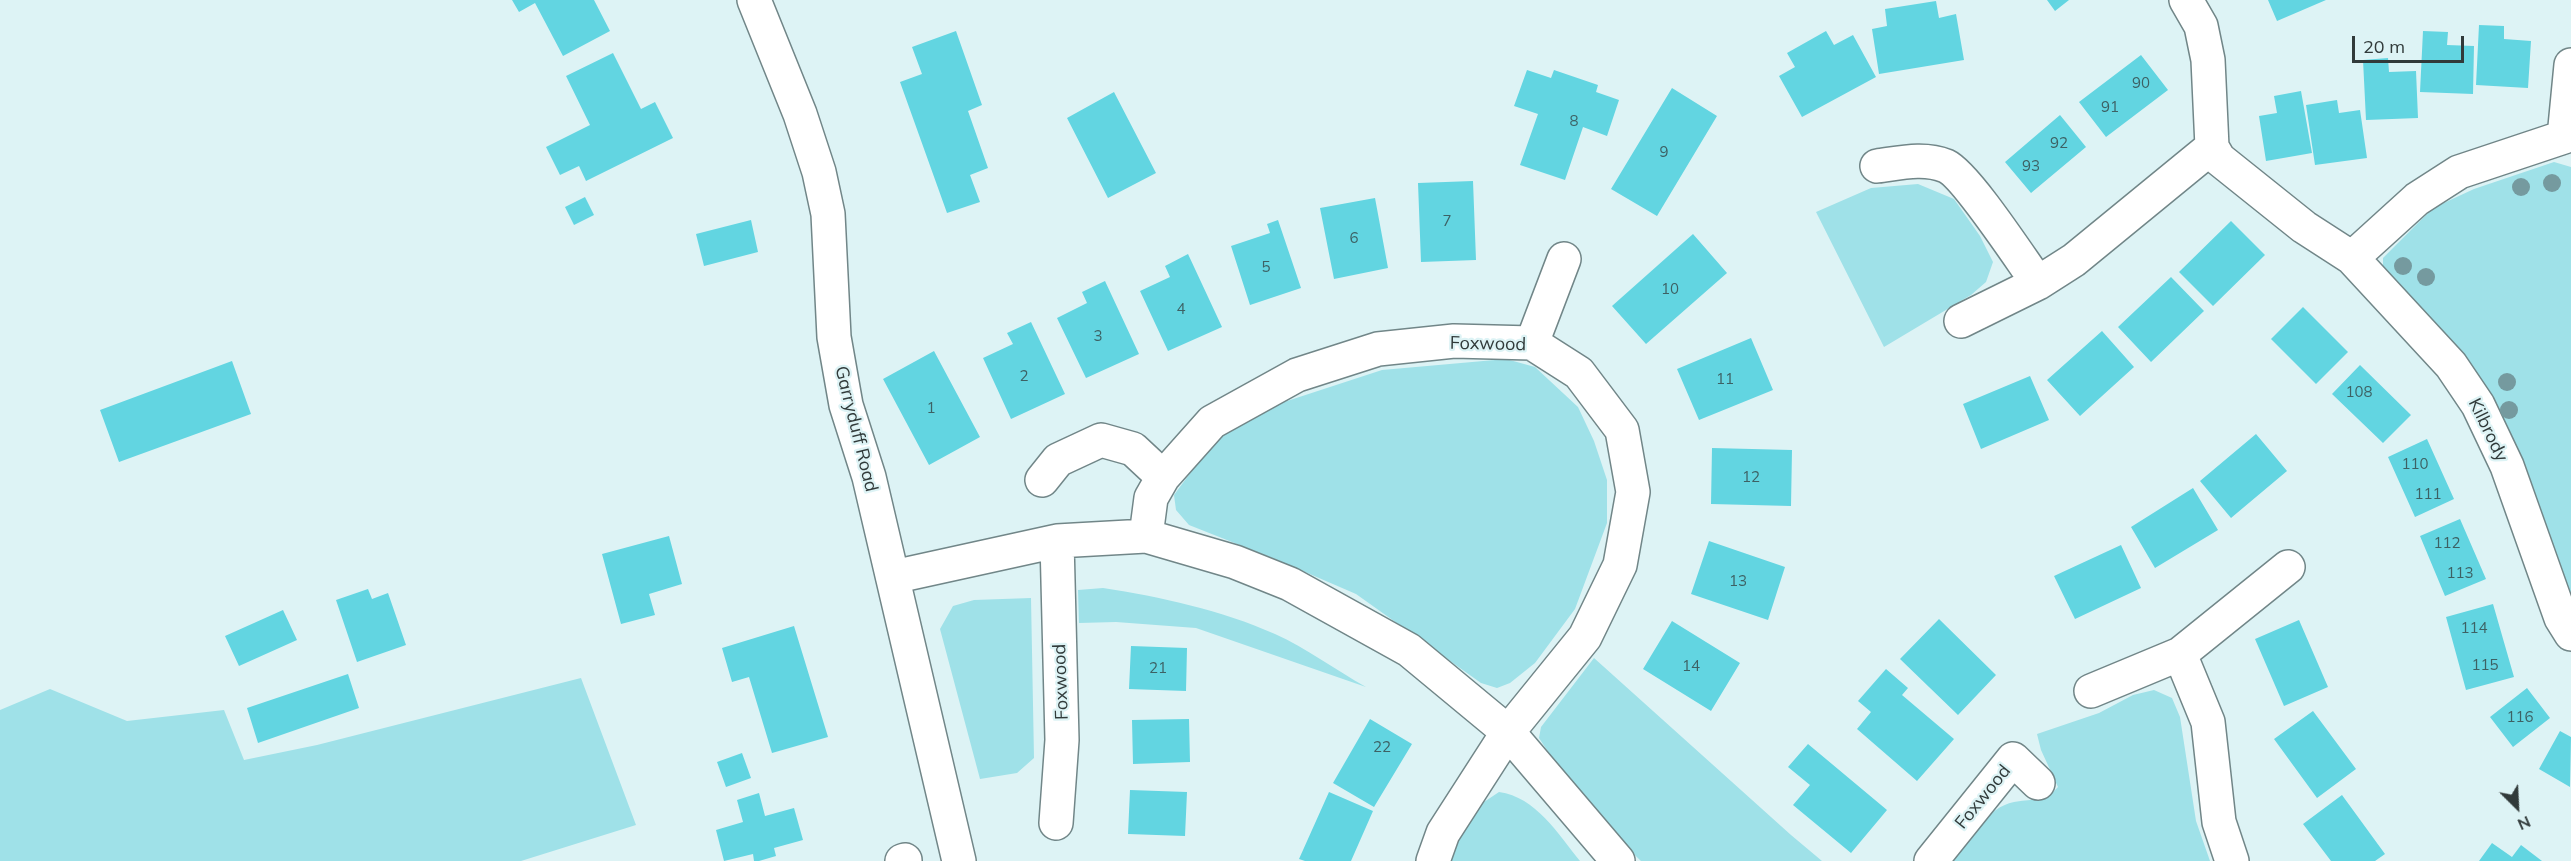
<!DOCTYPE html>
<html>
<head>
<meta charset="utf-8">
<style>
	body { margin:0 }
	#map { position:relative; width:2571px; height:861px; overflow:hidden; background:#ddf3f5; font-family:Mulish,sans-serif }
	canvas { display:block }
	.north { position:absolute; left:2487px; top:777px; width:60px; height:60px; -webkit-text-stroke:4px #ddf3f5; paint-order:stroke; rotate:156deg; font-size:16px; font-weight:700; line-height:24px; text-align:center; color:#313a3a }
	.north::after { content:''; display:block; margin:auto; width:21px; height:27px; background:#313a3a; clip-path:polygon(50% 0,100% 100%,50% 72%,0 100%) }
	.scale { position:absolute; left:2352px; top:36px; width:112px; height:27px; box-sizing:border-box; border:3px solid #313a3a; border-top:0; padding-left:8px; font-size:18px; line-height:21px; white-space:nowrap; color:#313a3a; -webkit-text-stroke:4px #ddf3f5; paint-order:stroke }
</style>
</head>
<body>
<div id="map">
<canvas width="2571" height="861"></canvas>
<div class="north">N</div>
<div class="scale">20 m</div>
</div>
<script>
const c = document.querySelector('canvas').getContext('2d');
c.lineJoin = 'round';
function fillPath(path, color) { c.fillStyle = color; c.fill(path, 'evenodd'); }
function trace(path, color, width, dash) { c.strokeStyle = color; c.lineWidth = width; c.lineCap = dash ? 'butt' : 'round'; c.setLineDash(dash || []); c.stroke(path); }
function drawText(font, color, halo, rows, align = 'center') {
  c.font = font + ' Mulish,sans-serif'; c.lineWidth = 4.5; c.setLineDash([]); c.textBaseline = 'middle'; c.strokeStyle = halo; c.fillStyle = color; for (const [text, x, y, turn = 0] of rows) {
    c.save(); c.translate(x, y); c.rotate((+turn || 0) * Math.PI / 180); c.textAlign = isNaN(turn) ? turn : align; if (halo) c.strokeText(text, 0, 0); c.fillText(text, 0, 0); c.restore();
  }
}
const green = new Path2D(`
	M 2554,162 L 2571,167 L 2571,605 L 2511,440 L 2383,276 L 2383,258 L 2433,208 L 2474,189 Z
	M 1918,184 L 1954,199 L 1980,236 L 1993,262 L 1986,282 L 1971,295 L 1884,347 L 1816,212 L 1871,188 Z
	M 1506,359 L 1535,367 L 1578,407 L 1594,441 L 1607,480 L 1607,523 L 1575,609 L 1535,663 L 1510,683 L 1497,688 L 1481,683 L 1356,594 L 1275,559 L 1189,525 L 1176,510 L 1174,495 L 1213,442 L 1249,417 L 1281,403 L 1382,370 Z
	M 1103,588 C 1161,597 1221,610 1275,634 C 1306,648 1336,670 1366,687 L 1196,628 L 1116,622 L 1079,623 L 1078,590 Z
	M 1031,598 L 1034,758 L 1017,773 L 980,779 L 940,629 L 953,606 L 974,600 Z
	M 1594,658 L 1791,835 L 1822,861 L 1641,861 L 1583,805 L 1539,738 L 1541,727 Z
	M 581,678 L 636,825 L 521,861 L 0,861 L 0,710 L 50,689 L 127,721 L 224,710 L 244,760 L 317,745 Z
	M 2154,690 L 2172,698 L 2180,717 L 2196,821 L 2210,861 L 1953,861 C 1968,841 1987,807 2014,802 C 2025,800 2036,800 2047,798 L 2058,787 L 2041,750 L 2037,734 L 2099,713 L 2133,695 Z
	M 1499,792 C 1536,797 1558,834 1580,861 L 1447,861 L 1452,847 L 1481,804 Z`);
const building = new Path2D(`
	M 512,0 L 594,0 L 610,31 L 563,56 L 535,3 L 519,12 Z
	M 2047,0 L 2069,0 L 2055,11 Z
	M 2268,0 L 2326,0 L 2277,21 Z
	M 1936,1 L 1939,18 L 1956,14 L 1964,60 L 1879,74 L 1872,29 L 1887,26 L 1885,9 Z
	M 2479,25 L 2504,26 L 2504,39 L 2531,41 L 2528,88 L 2476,85 Z
	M 956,31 L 982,105 L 968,111 L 988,168 L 970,175 L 980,202 L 947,213 L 900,82 L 922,74 L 912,47 Z
	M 1826,31 L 1834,45 L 1853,35 L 1876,77 L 1802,117 L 1779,76 L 1795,67 L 1787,53 Z
	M 2423,31 L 2448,32 L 2447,45 L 2474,46 L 2473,94 L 2420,92 Z
	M 613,53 L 641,109 L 655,102 L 673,138 L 586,181 L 579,166 L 560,175 L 546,147 L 590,125 L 566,76 Z
	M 2141,55 L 2168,90 L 2106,137 L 2079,102 Z
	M 2388,58 L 2389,72 L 2416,71 L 2418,118 L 2366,120 L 2363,60 Z
	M 1527,70 L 1551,78 L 1554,70 L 1598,85 L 1596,92 L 1619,100 L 1607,136 L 1583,127 L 1565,180 L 1520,165 L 1538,114 L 1514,106 Z
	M 1672,88 L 1717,116 L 1657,216 L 1611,189 Z
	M 2301,91 L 2312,153 L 2266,161 L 2259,116 L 2277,113 L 2274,96 Z
	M 1114,92 L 1156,173 L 1108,198 L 1067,118 Z
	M 2337,100 L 2339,113 L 2360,110 L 2367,158 L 2315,165 L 2306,105 Z
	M 2060,115 L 2086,147 L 2031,193 L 2005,162 Z
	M 1473,181 L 1476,260 L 1421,262 L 1418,183 Z
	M 585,197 L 594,215 L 574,225 L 565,207 Z
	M 1375,198 L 1388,268 L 1334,279 L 1320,208 Z
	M 751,220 L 758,252 L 704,266 L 696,234 Z
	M 1278,220 L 1301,288 L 1250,305 L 1231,246 L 1270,233 L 1267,224 Z
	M 2231,221 L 2265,255 L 2213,306 L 2179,272 Z
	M 1693,234 L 1727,273 L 1646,344 L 1612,306 Z
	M 1188,254 L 1222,327 L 1168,351 L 1140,291 L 1170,277 L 1165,266 Z
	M 2171,277 L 2204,311 L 2151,362 L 2118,327 Z
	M 1105,281 L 1139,354 L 1086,378 L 1057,318 L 1087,303 L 1082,292 Z
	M 2303,307 L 2348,352 L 2316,384 L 2271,339 Z
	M 1031,322 L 1065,394 L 1011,419 L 983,358 L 1013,344 L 1007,333 Z
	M 2102,331 L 2134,367 L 2080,416 L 2047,380 Z
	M 1751,338 L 1773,390 L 1699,420 L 1677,369 Z
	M 934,351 L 980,437 L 929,465 L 883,379 Z
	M 232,361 L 251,414 L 119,462 L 100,410 Z
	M 2360,365 L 2411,415 L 2383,443 L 2332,394 Z
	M 2030,376 L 2049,420 L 1981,449 L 1963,404 Z
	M 2256,434 L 2287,471 L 2231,518 L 2200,481 Z
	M 2427,439 L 2454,499 L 2415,517 L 2388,457 Z
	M 1712,448 L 1792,450 L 1791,506 L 1711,504 Z
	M 2193,488 L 2218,530 L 2155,568 L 2131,527 Z
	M 2460,519 L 2486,579 L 2445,596 L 2420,536 Z
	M 669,536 L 682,584 L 649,594 L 655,615 L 621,624 L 602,554 Z
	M 1709,541 L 1785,567 L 1768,620 L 1691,594 Z
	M 2121,545 L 2141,588 L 2075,619 L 2054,576 Z
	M 368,589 L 372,599 L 388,593 L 406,645 L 357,662 L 336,600 Z
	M 2493,604 L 2514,677 L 2466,690 L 2446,617 Z
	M 283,610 L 297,640 L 239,666 L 225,636 Z
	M 1939,619 L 1996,675 L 1958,715 L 1900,659 Z
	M 2299,620 L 2328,687 L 2284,706 L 2255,639 Z
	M 1672,621 L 1740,663 L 1711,711 L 1643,669 Z
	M 794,626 L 828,737 L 772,753 L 749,677 L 732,682 L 722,648 Z
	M 1131,646 L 1187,648 L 1186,691 L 1129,689 Z
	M 1886,669 L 1908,688 L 1902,695 L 1954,739 L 1917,781 L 1857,729 L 1871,712 L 1858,701 Z
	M 348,674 L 359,708 L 258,743 L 247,708 Z
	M 2527,688 L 2550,718 L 2513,747 L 2490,717 Z
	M 2313,711 L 2356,769 L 2317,798 L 2274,739 Z
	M 1189,719 L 1190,762 L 1133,764 L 1132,720 Z
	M 1370,719 L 1412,744 L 1374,807 L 1333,783 Z
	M 2560,731 L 2571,737 L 2570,787 L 2539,769 Z
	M 1808,744 L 1887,810 L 1851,853 L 1793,805 L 1810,785 L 1788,767 Z
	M 742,753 L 751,778 L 726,787 L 717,762 Z
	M 1130,790 L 1187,792 L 1185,836 L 1128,834 Z
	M 1329,792 L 1373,811 L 1351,861 L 1305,861 L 1299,859 Z
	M 759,793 L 765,816 L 794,808 L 803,840 L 774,848 L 776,856 L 759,861 L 754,861 L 753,854 L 724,861 L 716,830 L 743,822 L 737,800 Z
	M 2342,795 L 2385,854 L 2375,861 L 2331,861 L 2303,824 Z
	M 2492,843 L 2512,857 L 2521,845 L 2542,861 L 2479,861 Z`);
const minor = new Path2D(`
	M 2186,0 L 2201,26 L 2208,60 L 2212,147 L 2219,159 L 2304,227 L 2352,258 L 2451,365 L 2478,405 L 2507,466 L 2561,618 L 2571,634
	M 1877,166 C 1900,163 1924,157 1946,166 C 1966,175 2022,261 2038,283
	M 2352,258 L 2417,199 L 2459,172 L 2564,137 L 2571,65
	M 1961,321 L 2038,283 L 2074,260 L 2212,147
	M 1532,343 L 1564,259
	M 1042,480 L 1058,460 L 1101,440 L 1133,449 L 1163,477
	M 1146,536 L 1151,498 L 1163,477 L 1212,422 L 1297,375 L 1378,349 L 1454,341 L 1532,343 L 1579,373 L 1622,430 L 1633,492 L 1620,565 L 1585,637 L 1508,732 L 1443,833 L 1433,861
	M 893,577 L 1057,541 L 1146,536 L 1235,562 L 1290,584 L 1409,650 L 1508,732 L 1618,861
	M 2180,654 L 2208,722 L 2219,822 L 2232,861
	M 2091,691 L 2180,654 L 2288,567
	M 1056,823 L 1062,740 L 1057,541
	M 902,861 L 905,860
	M 1931,861 L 2013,759 L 2038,783`);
const tertiary = new Path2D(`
	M 754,0 L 800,114 L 819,172 L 828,214 L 834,337 L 846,405 L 869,477 L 959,861`);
const trees = [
	[2552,183],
	[2521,187],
	[2403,266],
	[2426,277],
	[2507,382],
	[2509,410]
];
const numberNames = [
	["90",2141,83],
	["91",2110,107],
	["8",1574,121],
	["92",2059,143],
	["9",1664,152],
	["93",2031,166],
	["7",1447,221],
	["6",1354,238],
	["5",1266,267],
	["10",1670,289],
	["4",1181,309],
	["3",1098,336],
	["2",1024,376],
	["11",1725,379],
	["108",2359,392],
	["1",931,408],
	["110",2415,464],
	["12",1751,477],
	["111",2428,494],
	["112",2447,543],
	["113",2460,573],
	["13",1738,581],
	["114",2474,628],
	["115",2485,665],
	["14",1691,666],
	["21",1158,668],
	["116",2520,717],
	["22",1382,747]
];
const streetNames = [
	["Foxwood",1488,344,1],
	["Garryduff Road",856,429,76],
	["Kilbrody",2488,430,64],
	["Foxwood",1061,682,-92],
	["Foxwood",1983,797,-51]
];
fillPath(green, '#9fe1e8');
fillPath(building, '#62d5e1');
trace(minor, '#718688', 36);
trace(tertiary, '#718688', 36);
trace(minor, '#fff', 33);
trace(tertiary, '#fff', 33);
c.fillStyle = '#759a9f';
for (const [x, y] of trees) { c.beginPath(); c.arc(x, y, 9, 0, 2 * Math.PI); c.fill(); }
drawText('15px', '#3d6164', null, numberNames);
drawText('18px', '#313a3a', '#ddf3f5', streetNames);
</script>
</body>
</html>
